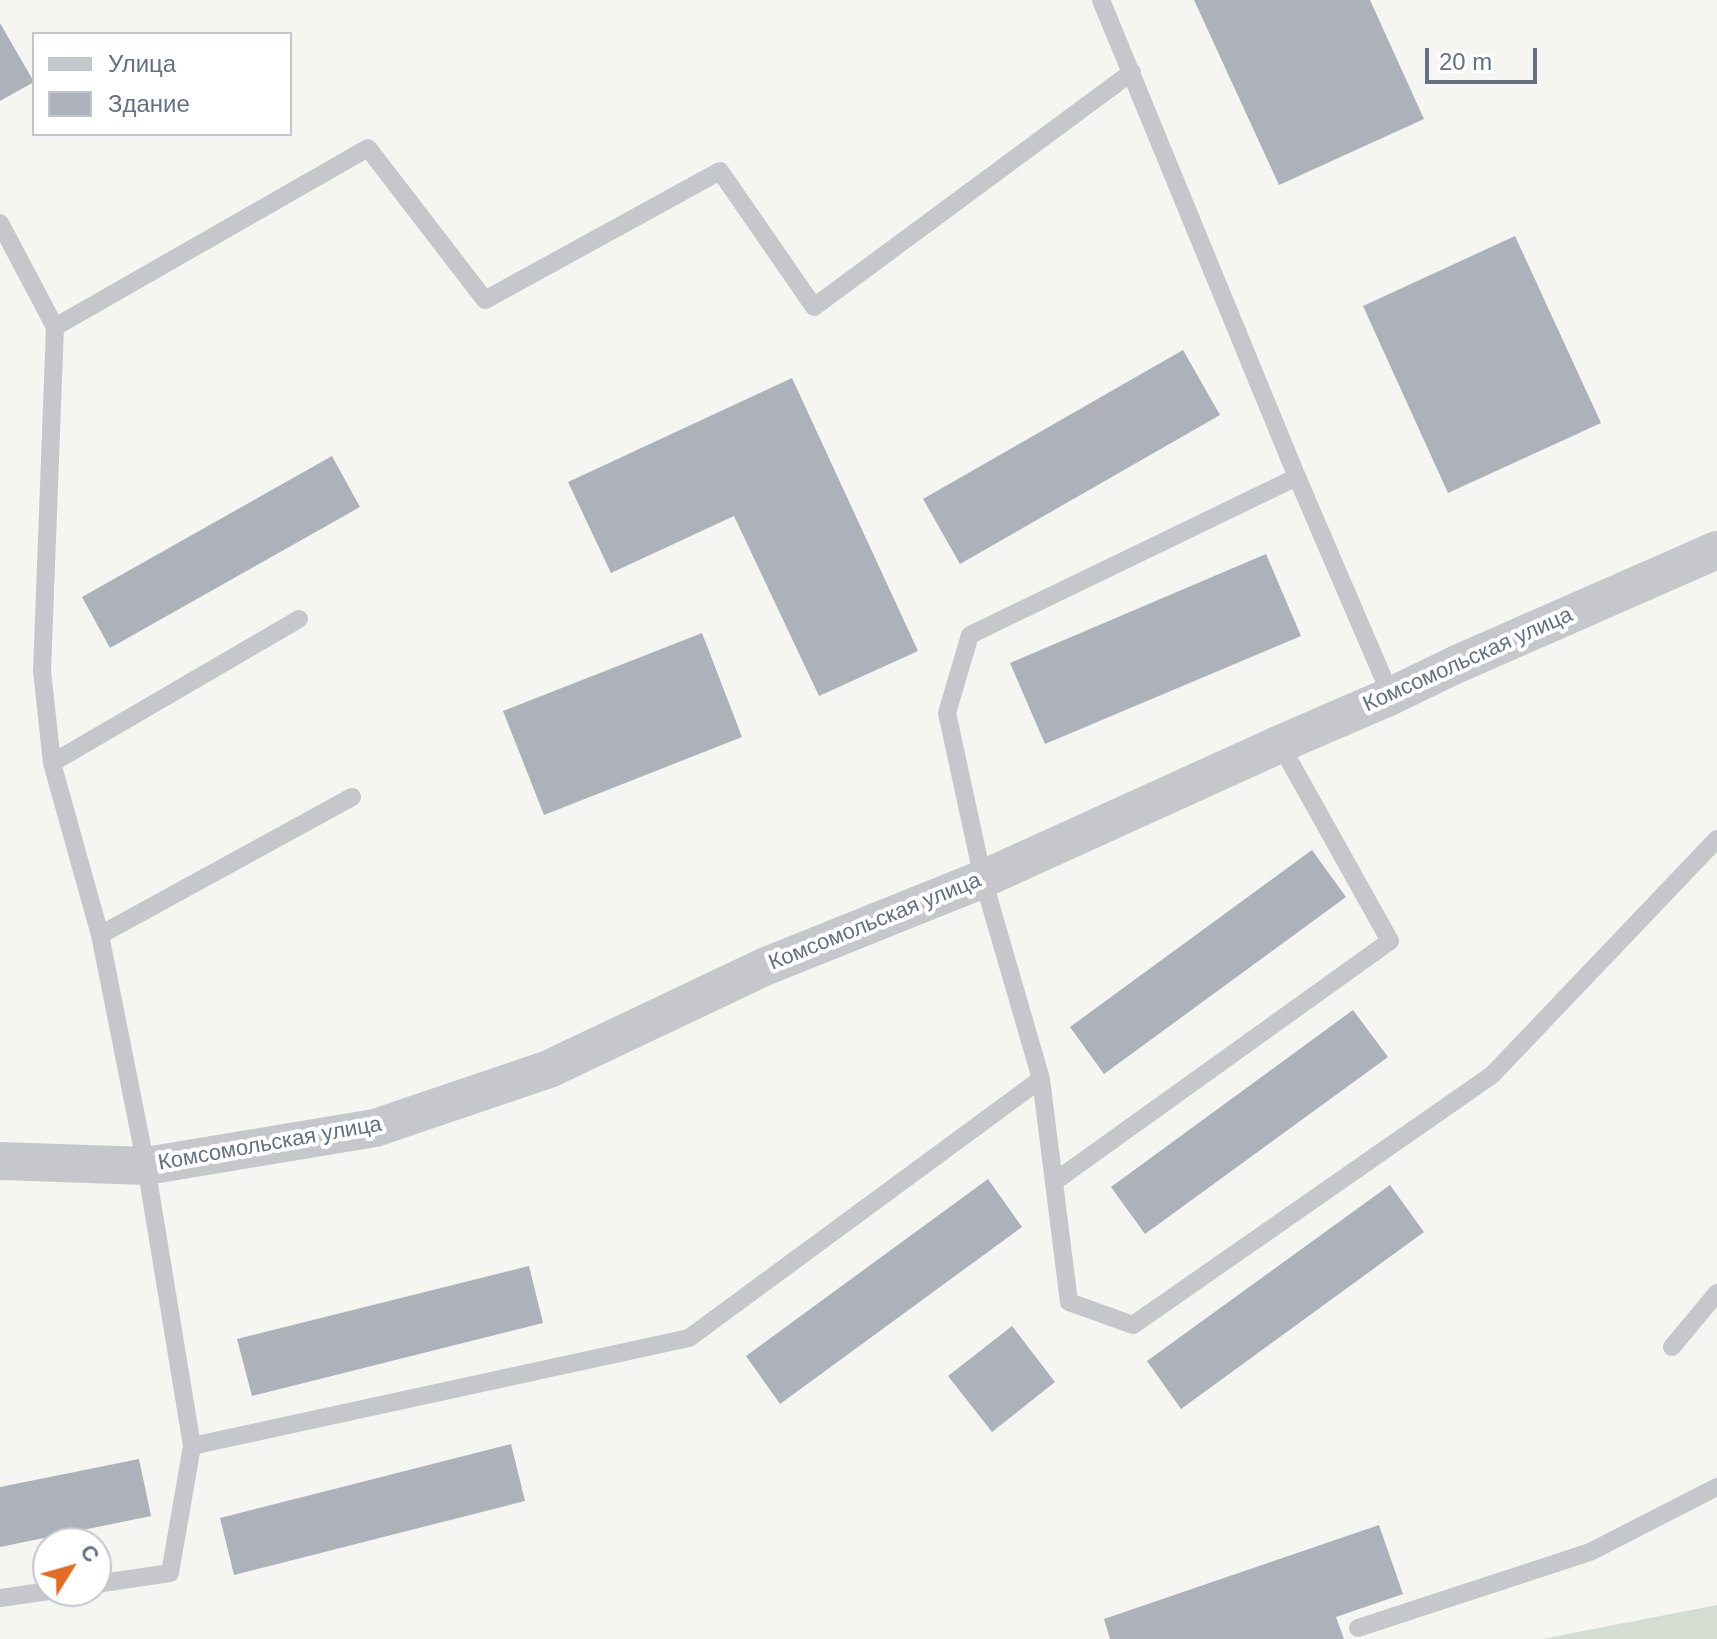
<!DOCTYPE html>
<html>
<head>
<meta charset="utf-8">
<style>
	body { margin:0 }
	#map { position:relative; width:1717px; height:1639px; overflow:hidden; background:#f5f5f1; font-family:Arial,sans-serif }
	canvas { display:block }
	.legend { position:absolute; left:32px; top:32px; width:260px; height:104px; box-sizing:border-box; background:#fff; border:2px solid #c1c6cd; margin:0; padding:10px 14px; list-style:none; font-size:24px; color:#647083 }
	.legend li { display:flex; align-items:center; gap:16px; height:40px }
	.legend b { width:40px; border:2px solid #c1c6cd }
	.north { position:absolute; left:32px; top:1527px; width:80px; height:80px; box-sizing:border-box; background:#fff; border:2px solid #c1c6cd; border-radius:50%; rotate:53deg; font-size:22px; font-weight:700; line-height:32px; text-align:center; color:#647083 }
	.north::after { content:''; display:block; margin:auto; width:28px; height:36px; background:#e46b22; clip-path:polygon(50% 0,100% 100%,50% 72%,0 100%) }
	.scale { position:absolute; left:1425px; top:48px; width:112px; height:36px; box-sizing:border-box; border:4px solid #647083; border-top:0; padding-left:10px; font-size:24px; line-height:28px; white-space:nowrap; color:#647083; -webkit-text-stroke:6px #fff; paint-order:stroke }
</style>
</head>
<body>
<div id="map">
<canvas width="1717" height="1639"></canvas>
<ul class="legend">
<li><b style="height:10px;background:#c5c7cb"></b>Улица</li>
<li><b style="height:22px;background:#adb2ba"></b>Здание</li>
</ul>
<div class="north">С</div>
<div class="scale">20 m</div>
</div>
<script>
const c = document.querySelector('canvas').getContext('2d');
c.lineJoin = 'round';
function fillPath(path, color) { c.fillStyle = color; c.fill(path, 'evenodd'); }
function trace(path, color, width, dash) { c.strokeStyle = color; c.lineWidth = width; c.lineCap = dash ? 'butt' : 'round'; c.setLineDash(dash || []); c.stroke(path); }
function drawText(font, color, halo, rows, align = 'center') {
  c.font = font + ' Arial,sans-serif'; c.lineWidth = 8; c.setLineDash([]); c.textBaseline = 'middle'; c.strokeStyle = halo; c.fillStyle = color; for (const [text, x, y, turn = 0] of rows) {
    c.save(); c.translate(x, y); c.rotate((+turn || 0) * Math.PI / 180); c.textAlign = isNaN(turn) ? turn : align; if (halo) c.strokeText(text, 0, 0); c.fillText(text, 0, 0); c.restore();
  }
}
const green = new Path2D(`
	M 1717,1605 L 1717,1639 L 1542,1639 Z`);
const building = new Path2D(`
	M 1194,0 L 1370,0 L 1424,119 L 1279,185 Z
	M 0,23 L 34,82 L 0,101 Z
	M 1515,236 L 1601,423 L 1448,493 L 1363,306 Z
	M 1183,350 L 1220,415 L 960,564 L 923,499 Z
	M 792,378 L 918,651 L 819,696 L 734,516 L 611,573 L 568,482 Z
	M 332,456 L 360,507 L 110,648 L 82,597 Z
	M 1266,554 L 1301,636 L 1045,744 L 1010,663 Z
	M 702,633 L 742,737 L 544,815 L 503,711 Z
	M 1312,850 L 1346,897 L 1104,1074 L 1070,1027 Z
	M 1353,1010 L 1388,1057 L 1145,1234 L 1111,1187 Z
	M 988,1179 L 1022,1227 L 780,1404 L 746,1356 Z
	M 1390,1185 L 1424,1232 L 1181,1409 L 1147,1361 Z
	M 529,1266 L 543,1323 L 252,1396 L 237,1339 Z
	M 1012,1326 L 1055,1382 L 992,1432 L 948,1376 Z
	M 511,1444 L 525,1501 L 234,1575 L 220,1518 Z
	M 139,1459 L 151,1516 L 0,1547 L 0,1487 Z
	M 1379,1525 L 1403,1594 L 1336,1617 L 1344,1639 L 1110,1639 L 1104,1619 Z`);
const service = new Path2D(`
	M 1101,0 L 1297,477 L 1391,696
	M 0,223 L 55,327 L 42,671 L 52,763 L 100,935 L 146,1166 L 192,1446 L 689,1338 L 1041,1079
	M 55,327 L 368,148 L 485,300 L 720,171 L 814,307 L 1132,72
	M 1297,477 L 970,635 L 947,713 L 983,879 L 1041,1079 L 1069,1302 L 1133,1325 L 1492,1075 L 1717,839
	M 52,763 L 299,619
	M 100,935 L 352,797
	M 1054,1182 L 1390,941 L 1280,744
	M 1672,1347 L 1717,1293
	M 96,1584 L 170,1573 L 192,1446
	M 0,1598 L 49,1591
	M 1358,1628 L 1590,1552 L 1717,1487`);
const minor = new Path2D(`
	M 0,1161 L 146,1166 L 375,1128 L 549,1069 L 764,967 L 983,879 L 1280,744 L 1391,696 L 1455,665 L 1717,550`);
const streetNames = [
	["Комсомольская улица",1468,660,-24],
	["Комсомольская улица",875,922,-22],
	["Комсомольская улица",270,1144,-10]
];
fillPath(green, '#d5dcd2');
fillPath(building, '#adb2ba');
trace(service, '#c5c7cb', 18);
trace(minor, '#c5c7cb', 38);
drawText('22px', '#647083', '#fff', streetNames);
</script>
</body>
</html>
